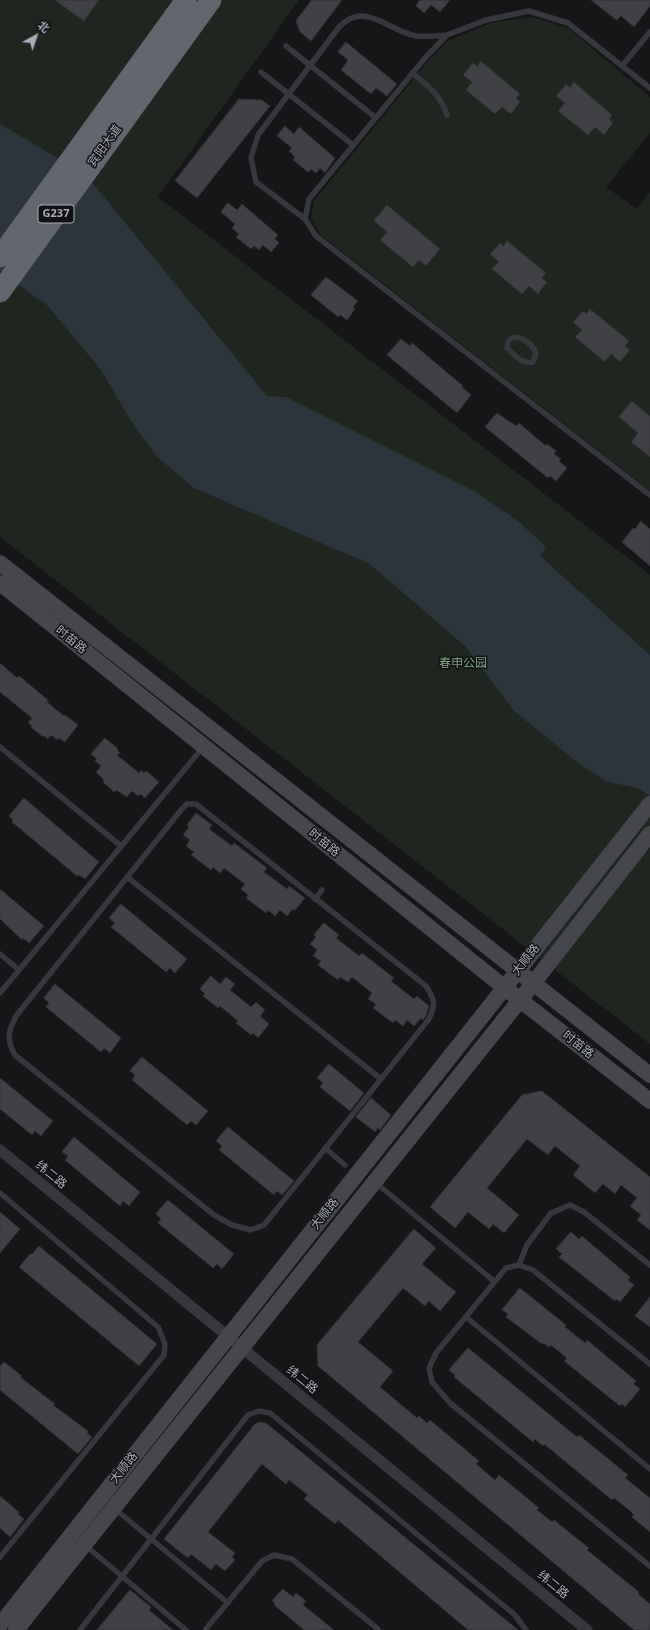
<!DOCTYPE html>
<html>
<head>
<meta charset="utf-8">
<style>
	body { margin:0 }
	#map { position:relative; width:650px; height:1630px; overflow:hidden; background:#161618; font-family:"Noto Sans","Noto Sans SC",sans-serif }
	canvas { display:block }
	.north { position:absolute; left:16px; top:16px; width:40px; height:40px; -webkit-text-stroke:3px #111113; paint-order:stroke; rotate:40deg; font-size:11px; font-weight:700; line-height:16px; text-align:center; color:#a8adb8 }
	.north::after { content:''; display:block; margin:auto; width:14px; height:18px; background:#a8adb8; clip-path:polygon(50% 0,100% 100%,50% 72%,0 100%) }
</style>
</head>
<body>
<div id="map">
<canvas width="650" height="1630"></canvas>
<div class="north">北</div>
</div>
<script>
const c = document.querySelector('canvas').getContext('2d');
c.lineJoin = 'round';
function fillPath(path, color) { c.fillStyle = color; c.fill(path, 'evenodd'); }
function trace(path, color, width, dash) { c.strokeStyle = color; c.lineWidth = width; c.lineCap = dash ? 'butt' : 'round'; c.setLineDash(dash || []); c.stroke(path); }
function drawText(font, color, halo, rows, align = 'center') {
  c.font = font + ' "Noto Sans","Noto Sans SC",sans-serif'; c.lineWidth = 3; c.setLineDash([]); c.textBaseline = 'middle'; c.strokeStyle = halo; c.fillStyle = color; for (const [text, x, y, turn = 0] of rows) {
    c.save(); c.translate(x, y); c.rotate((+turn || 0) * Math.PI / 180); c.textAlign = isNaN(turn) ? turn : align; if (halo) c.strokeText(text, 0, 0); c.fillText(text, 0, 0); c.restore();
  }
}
const green = new Path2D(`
	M 0,0 L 299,0 L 158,197 L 650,575 L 650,1044 L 0,537 Z
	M 532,17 L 568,28 L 650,97 L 650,133 L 606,187 L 637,209 L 650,192 L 650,491 L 321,235 L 311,219 L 314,201 L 429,60 L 448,41 L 490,23 Z`);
const water = new Path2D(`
	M 0,124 L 86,175 L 267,396 L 286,397 L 474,491 L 518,521 L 546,547 L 540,556 L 650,655 L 650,796 L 638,788 L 608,782 L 581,765 L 514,711 L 466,647 L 370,564 L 194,488 L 157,457 L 131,421 L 101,370 L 48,306 L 0,271 Z`);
const building = new Path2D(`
	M 55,0 L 99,0 L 84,21 Z
	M 312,0 L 342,0 L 311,41 L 300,32 L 296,21 Z
	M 420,0 L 450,0 L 440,12 L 431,5 L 424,13 L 416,6 Z
	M 591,0 L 650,0 L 650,6 L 634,27 L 621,16 L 617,20 Z
	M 346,42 L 397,84 L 387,96 L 376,88 L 371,94 L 341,70 L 348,60 L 338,52 Z
	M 481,61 L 520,94 L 516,98 L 520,102 L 511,114 L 502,107 L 495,114 L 466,90 L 472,82 L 463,75 L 473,63 L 477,66 Z
	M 574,82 L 612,115 L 609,119 L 613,123 L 604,135 L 595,127 L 588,135 L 558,111 L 565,103 L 556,96 L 566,84 L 570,87 Z
	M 239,99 L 262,100 L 270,106 L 197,198 L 175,181 Z
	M 285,126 L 294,134 L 299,127 L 335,158 L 325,173 L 320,168 L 316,173 L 311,169 L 308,172 L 293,160 L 295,157 L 289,151 L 292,148 L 277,136 Z
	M 228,203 L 237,210 L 242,204 L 278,235 L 275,239 L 279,243 L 271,252 L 263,245 L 259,250 L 254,246 L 251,249 L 236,237 L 239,234 L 232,228 L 235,224 L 221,212 Z
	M 387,205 L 440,249 L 426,266 L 419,260 L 413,267 L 380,240 L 387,232 L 374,221 Z
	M 507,241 L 546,273 L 542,278 L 547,282 L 538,294 L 529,286 L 522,294 L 492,269 L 499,262 L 490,254 L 500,243 L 503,246 Z
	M 326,277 L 358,301 L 353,307 L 355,309 L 347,320 L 340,315 L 338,317 L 311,295 Z
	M 590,309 L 629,341 L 625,346 L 630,350 L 620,362 L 611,354 L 605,362 L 575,337 L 582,330 L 573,322 L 583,311 L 586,314 Z
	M 401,339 L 410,346 L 412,343 L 463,386 L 462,387 L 471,395 L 457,413 L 387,355 Z
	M 632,401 L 650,416 L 650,457 L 631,442 L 638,433 L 619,417 Z
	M 497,413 L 516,426 L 519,423 L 546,446 L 547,444 L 556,451 L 554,454 L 561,459 L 559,461 L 567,468 L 556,481 L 550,476 L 548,478 L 485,427 Z
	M 641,521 L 650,529 L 650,566 L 622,542 L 633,528 L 635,529 Z
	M 0,663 L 17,678 L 19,676 L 24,680 L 48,700 L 47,702 L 64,716 L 65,715 L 78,725 L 65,742 L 59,738 L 57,740 L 51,735 L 48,739 L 44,736 L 43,737 L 31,727 L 32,726 L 28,723 L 32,718 L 0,692 Z
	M 105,738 L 118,749 L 117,750 L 120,753 L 117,755 L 139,773 L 141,770 L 144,773 L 146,771 L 159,782 L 145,798 L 140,794 L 138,796 L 132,791 L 127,797 L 116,790 L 114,792 L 103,782 L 104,780 L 96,772 L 101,766 L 95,761 L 97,759 L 91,754 Z
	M 24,798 L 99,862 L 85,879 L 79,875 L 77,876 L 12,822 L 13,820 L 9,816 Z
	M 196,813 L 212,825 L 209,829 L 232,846 L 234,843 L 267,868 L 264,872 L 287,889 L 289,886 L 305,898 L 295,910 L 293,909 L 287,916 L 280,910 L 275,916 L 268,910 L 266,913 L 246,898 L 248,895 L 241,889 L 245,884 L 224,868 L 220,873 L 213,867 L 211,870 L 191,855 L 194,852 L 186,846 L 190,840 L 183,835 L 189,827 L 187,825 Z
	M 0,889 L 44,926 L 29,943 L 23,938 L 22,940 L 0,919 Z
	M 121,904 L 187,959 L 175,973 L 170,968 L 166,972 L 111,927 L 115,923 L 109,918 Z
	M 324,923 L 339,935 L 336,938 L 359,956 L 362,953 L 394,978 L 391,981 L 414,999 L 417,996 L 429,1006 L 426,1016 L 423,1020 L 421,1018 L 414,1026 L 407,1020 L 403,1026 L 395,1020 L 393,1023 L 373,1008 L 376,1004 L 368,999 L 372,993 L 352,977 L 348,982 L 340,977 L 338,980 L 318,965 L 321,961 L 313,956 L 317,950 L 310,944 L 316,937 L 314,935 Z
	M 211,976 L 220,984 L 226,977 L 235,984 L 230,990 L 251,1007 L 256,1002 L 265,1010 L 260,1016 L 269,1024 L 258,1038 L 253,1033 L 251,1035 L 236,1023 L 238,1021 L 220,1006 L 218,1008 L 203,996 L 205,994 L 200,989 Z
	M 55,984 L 121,1038 L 110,1053 L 104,1048 L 101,1052 L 46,1007 L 49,1003 L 44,998 Z
	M 142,1057 L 208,1111 L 196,1125 L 191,1121 L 187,1125 L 132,1080 L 135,1075 L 130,1071 Z
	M 329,1064 L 364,1093 L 350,1111 L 320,1087 L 323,1083 L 317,1078 Z
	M 0,1078 L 53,1121 L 41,1136 L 35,1131 L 32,1135 L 0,1109 Z
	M 542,1091 L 650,1177 L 650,1230 L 637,1220 L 641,1215 L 630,1206 L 637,1198 L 621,1185 L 615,1194 L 603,1184 L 595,1193 L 573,1175 L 580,1166 L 555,1146 L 548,1155 L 527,1139 L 487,1188 L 519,1215 L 504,1233 L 493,1224 L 489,1229 L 468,1212 L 455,1228 L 430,1207 L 522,1095 Z
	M 371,1098 L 391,1115 L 380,1130 L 378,1128 L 375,1132 L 356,1117 Z
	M 228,1127 L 294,1181 L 282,1195 L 277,1191 L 274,1195 L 219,1150 L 222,1146 L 216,1141 Z
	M 74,1137 L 140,1192 L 129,1206 L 123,1201 L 120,1206 L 65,1160 L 68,1156 L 62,1152 Z
	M 168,1200 L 234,1254 L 222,1269 L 217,1264 L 213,1268 L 158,1223 L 161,1219 L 156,1214 Z
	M 0,1212 L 20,1229 L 0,1253 Z
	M 414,1229 L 436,1248 L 422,1264 L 456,1292 L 440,1311 L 429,1301 L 425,1306 L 403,1288 L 358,1342 L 393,1371 L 380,1387 L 417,1418 L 419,1416 L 427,1423 L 430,1420 L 479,1461 L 476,1464 L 495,1480 L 499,1475 L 539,1508 L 537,1510 L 552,1522 L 554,1520 L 575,1537 L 589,1548 L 587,1550 L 639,1592 L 638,1594 L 650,1604 L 650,1630 L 634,1630 L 318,1366 L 317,1345 Z
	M 571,1232 L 579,1239 L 582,1236 L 630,1277 L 628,1280 L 634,1285 L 620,1302 L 616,1299 L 615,1301 L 559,1257 L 562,1254 L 556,1249 Z
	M 39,1246 L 157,1344 L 139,1366 L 19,1267 L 30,1254 L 32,1254 Z
	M 520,1288 L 566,1325 L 565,1327 L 585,1343 L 587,1340 L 636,1381 L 633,1384 L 640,1389 L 625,1407 L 622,1404 L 620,1406 L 564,1361 L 567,1358 L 551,1345 L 549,1347 L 543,1343 L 542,1344 L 506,1317 L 508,1314 L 502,1310 Z
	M 650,1297 L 650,1327 L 635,1316 Z
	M 468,1348 L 577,1437 L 579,1435 L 628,1475 L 625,1478 L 650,1498 L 650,1532 L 632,1517 L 634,1515 L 629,1510 L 614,1498 L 612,1500 L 544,1444 L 543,1446 L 535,1439 L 533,1442 L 454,1377 L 455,1375 L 449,1370 Z
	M 4,1362 L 22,1376 L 20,1377 L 55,1404 L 53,1405 L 88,1431 L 87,1433 L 92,1437 L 78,1454 L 0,1390 L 0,1367 Z
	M 259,1422 L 266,1423 L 518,1630 L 468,1630 L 338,1520 L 335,1524 L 304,1499 L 308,1495 L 289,1480 L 286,1484 L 262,1464 L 208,1532 L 235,1553 L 232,1557 L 235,1560 L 225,1571 L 216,1564 L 211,1570 L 191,1554 L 188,1558 L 164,1539 L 254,1425 Z
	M 0,1496 L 19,1512 L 18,1514 L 24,1519 L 10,1537 L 0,1528 Z
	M 283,1589 L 293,1597 L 296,1593 L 306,1601 L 303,1605 L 334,1630 L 304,1630 L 274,1605 L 275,1603 L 272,1601 Z
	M 130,1590 L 151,1607 L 149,1610 L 173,1630 L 97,1630 Z`);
const lane = new Path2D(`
	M 286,46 L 376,118
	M 622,66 L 650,32
	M 261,72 L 353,145
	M 412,73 C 427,85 441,95 447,115
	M 650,88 L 568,23 L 529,11 L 486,20 L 447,35 L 425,58 L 309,199 L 305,219 L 316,236 L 650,495
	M 305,219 L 256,182 L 251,158 L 258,135 L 339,27 C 365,0 388,31 416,36 C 426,37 437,36 447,35
	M 515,337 C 524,338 534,345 536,354 L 533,362 C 523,365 514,355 507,348 C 507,341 509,338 515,337 Z
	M 0,747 L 121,846
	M 187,804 L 196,804 L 426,986 C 435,1000 436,1004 429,1019 L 264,1225 L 251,1230 L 232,1225 L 214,1215 L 15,1055 C 6,1039 8,1032 16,1016 L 181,810 Z
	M 127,877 L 381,1079
	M 315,899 L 322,890
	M 0,954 L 19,970
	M 0,993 L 199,752
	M 325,1148 L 345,1165
	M 382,1188 L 495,1282
	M 0,1193 L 158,1327 L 165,1344 L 164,1355 L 0,1557
	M 519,1265 L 527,1245 L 551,1213 L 570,1205 L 584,1212 L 650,1265
	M 466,1317 L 650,1469
	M 650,1364 L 533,1270 L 519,1265 L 506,1268 L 436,1353 L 429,1368 L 432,1382 L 450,1403 L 650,1566
	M 115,1509 L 228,1603
	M 86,1546 L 186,1630
	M 80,1630 L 248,1415 L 259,1411 L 270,1413 L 515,1615 L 526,1630
	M 205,1630 L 262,1561 L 274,1555 L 292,1559 L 379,1630`);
const street = new Path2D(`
	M 0,1150 L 587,1630`);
const secondary = new Path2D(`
	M 0,563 L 650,1075
	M 0,583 L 520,1000 L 650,1101
	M 0,1625 L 650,804
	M 16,1630 L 520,1000 L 650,834`);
const highway = new Path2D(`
	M 0,257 L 186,0
	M 0,292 L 211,0`);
const shields = [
	[56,214,36]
];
const shieldNames = [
	["G237",56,214]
];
const streetNames = [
	["宾阳大道",105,146,-54],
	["时苗路",71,640,39],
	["时苗路",324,843,39],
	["大顺路",526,960,-52],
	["时苗路",578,1045,38],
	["纬二路",51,1175,39],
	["大顺路",325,1214,-52],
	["纬二路",302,1380,39],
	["大顺路",124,1468,-52],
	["纬二路",553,1585,39]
];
const parkNames = [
	["春申公园",463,664]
];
fillPath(green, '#1e261f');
fillPath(water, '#2c353c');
fillPath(building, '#404145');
trace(building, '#303034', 1);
trace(lane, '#37383d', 5.5);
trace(street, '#37383d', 11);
trace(secondary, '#45474d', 16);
trace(highway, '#63666e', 21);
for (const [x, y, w] of shields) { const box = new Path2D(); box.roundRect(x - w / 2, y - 9, w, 18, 3); c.fillStyle = '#111113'; c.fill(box); trace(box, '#a8adb8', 1); }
drawText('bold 11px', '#a8adb8', null, shieldNames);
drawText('12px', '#a8adb8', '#111113', streetNames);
drawText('12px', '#7fa381', '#111113', parkNames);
</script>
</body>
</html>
